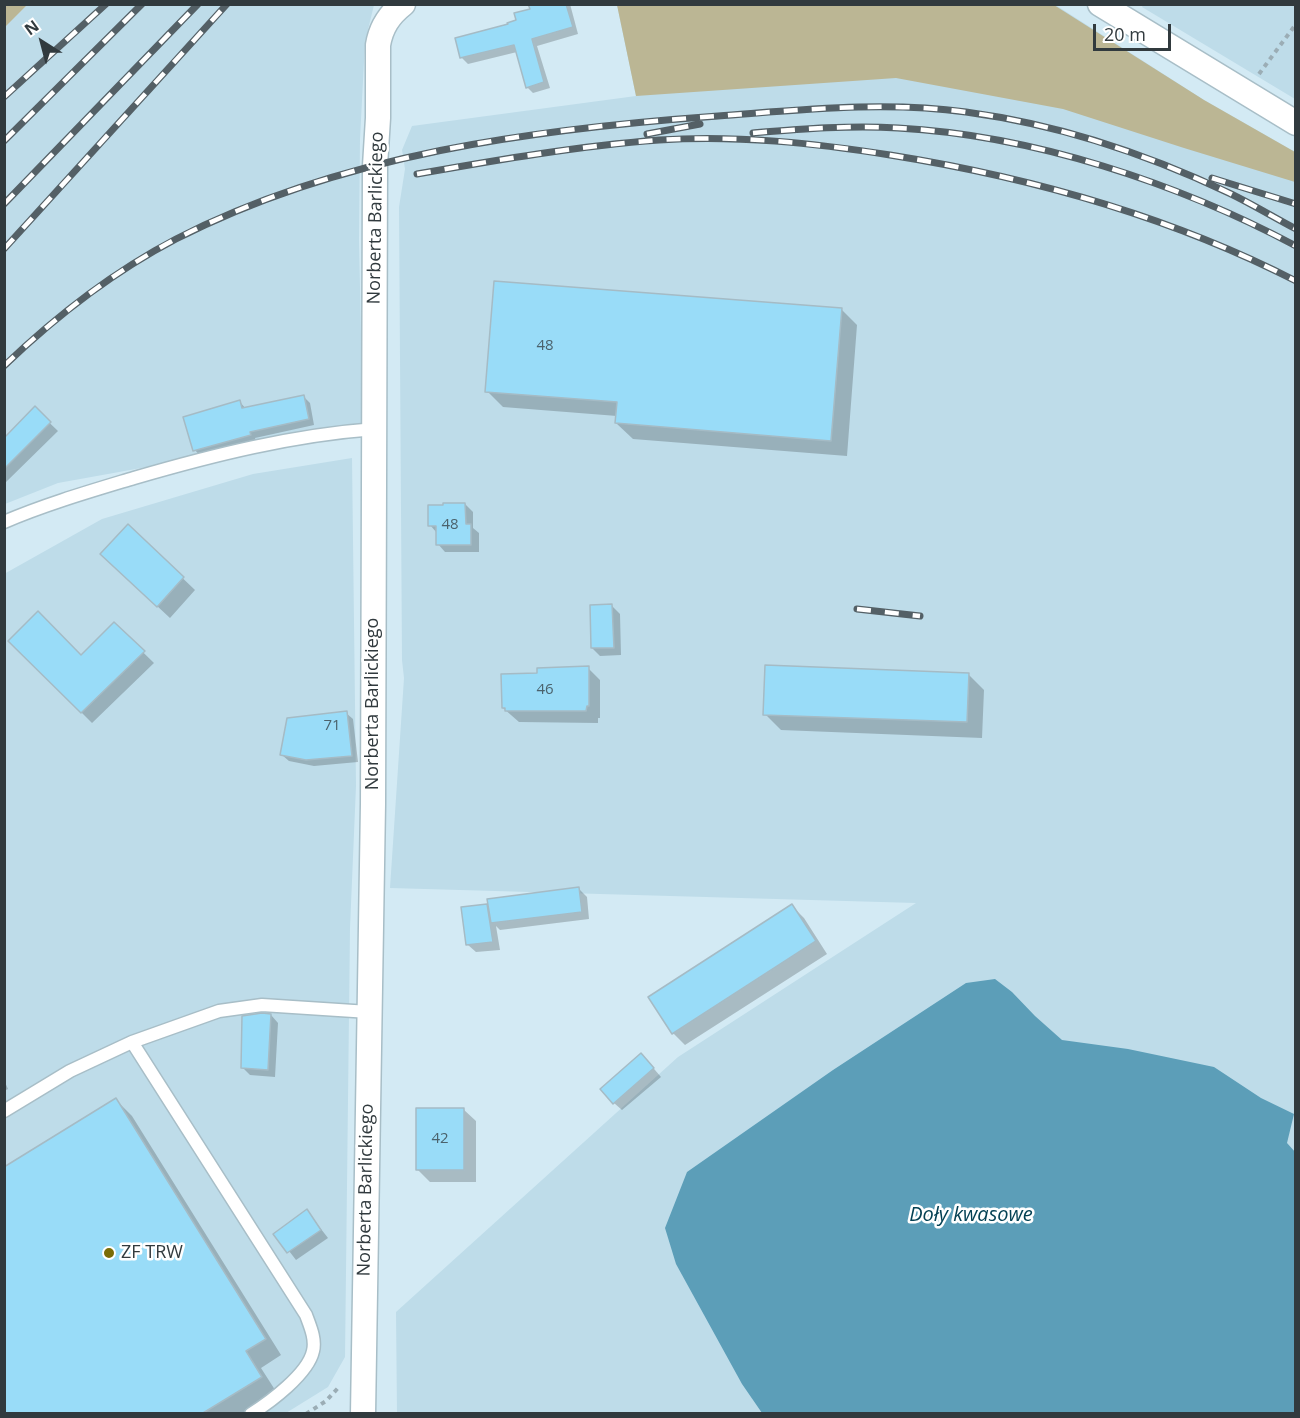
<!DOCTYPE html>
<html>
<head>
<meta charset="utf-8">
<style>
	body { margin:0 }
	#map { position:relative; width:1300px; height:1418px; overflow:hidden; background:#d3eaf4; font-family:"Open Sans",sans-serif }
	canvas { display:block }
	.frame { position:absolute; inset:0; border:6px solid #313a3e; pointer-events:none }
	.north { position:absolute; left:12px; top:12px; width:60px; height:60px; -webkit-text-stroke:4px #fff; paint-order:stroke; rotate:324deg; font-size:16px; font-weight:700; line-height:24px; text-align:center; color:#313a3e }
	.north::after { content:''; display:block; margin:auto; width:21px; height:27px; background:#313a3e; clip-path:polygon(50% 0,100% 100%,50% 72%,0 100%) }
	.scale { position:absolute; left:1093px; top:24px; width:78px; height:27px; box-sizing:border-box; border:3px solid #313a3e; border-top:0; padding-left:8px; font-size:18px; line-height:21px; white-space:nowrap; color:#313a3e; -webkit-text-stroke:4px #fff; paint-order:stroke }
</style>
</head>
<body>
<div id="map">
<canvas width="1300" height="1418"></canvas>
<div class="frame"></div>
<div class="north">N</div>
<div class="scale">20 m</div>
</div>
<script>
const c = document.querySelector('canvas').getContext('2d');
c.lineJoin = 'round';
function fillPath(path, color) { c.fillStyle = color; c.fill(path, 'evenodd'); }
function trace(path, color, width, dash) { c.strokeStyle = color; c.lineWidth = width; c.lineCap = dash ? 'butt' : 'round'; c.setLineDash(dash || []); c.stroke(path); }
function drawText(font, color, halo, rows, align = 'center') {
  c.font = font + ' "Open Sans",sans-serif'; c.lineWidth = 5; c.setLineDash([]); c.textBaseline = 'middle'; c.strokeStyle = halo; c.fillStyle = color; for (const [text, x, y, turn = 0] of rows) {
    c.save(); c.translate(x, y); c.rotate((+turn || 0) * Math.PI / 180); c.textAlign = isNaN(turn) ? turn : align; if (halo) c.strokeText(text, 0, 0); c.fillText(text, 0, 0); c.restore();
  }
}
const built = new Path2D(`
	M 1054,4 L 1204,100 L 1295,152 L 1295,1413 L 397,1413 L 396,1312 L 678,1057 L 916,903 L 390,888 L 404,678 L 402,660 L 399,207 L 405,169 L 402,150 L 412,126 L 636,96 L 617,5 Z
	M 27,5 L 374,5 L 365,42 L 360,139 L 359,240 L 363,428 L 58,483 L 5,504 L 4,27 Z
	M 1143,5 L 1295,5 L 1295,99 L 1142,7 Z
	M 352,458 L 356,786 L 350,928 L 345,1357 L 328,1387 L 286,1413 L 5,1413 L 4,574 L 102,519 L 253,474 Z`);
const green = new Path2D(`
	M 5,4 L 27,5 L 5,27 L 4,5 Z
	M 617,5 L 1054,5 L 1204,100 L 1295,152 L 1295,182 L 1184,148 L 1063,109 L 896,78 L 636,96 Z`);
const water = new Path2D(`
	M 995,979 L 1012,992 L 1035,1016 L 1062,1040 L 1128,1049 L 1214,1067 L 1261,1098 L 1294,1114 L 1287,1143 L 1296,1153 L 1295,1413 L 762,1413 L 742,1384 L 676,1264 L 665,1228 L 687,1172 L 833,1070 L 966,983 Z`);
const shadow = new Path2D(`
	M 530,4 L 570,4 L 578,34 L 537,46 L 550,88 L 533,93 L 527,87 L 517,52 L 468,64 L 462,58 L 457,39 L 517,21 L 532,10 Z
	M 841,309 L 857,325 L 847,456 L 633,439 L 616,423 L 617,416 L 503,407 L 487,391 Z
	M 303,396 L 310,403 L 314,425 L 255,438 L 256,441 L 201,457 L 195,450 L 240,402 L 246,409 Z
	M 35,409 L 58,431 L 4,484 L 4,440 Z
	M 465,504 L 473,512 L 473,528 L 479,533 L 479,552 L 445,552 L 438,544 L 437,533 L 430,525 Z
	M 128,526 L 195,590 L 170,618 L 114,566 Z
	M 612,606 L 620,614 L 621,655 L 600,656 L 592,648 Z
	M 114,624 L 154,663 L 92,723 L 10,641 L 82,657 Z
	M 588,668 L 600,680 L 600,718 L 598,718 L 598,723 L 519,722 L 503,708 L 539,675 Z
	M 968,674 L 984,690 L 982,738 L 781,730 L 765,714 Z
	M 346,713 L 353,719 L 358,762 L 314,766 L 289,761 L 282,755 Z
	M 579,889 L 587,897 L 589,919 L 500,930 L 496,926 L 500,950 L 476,952 L 468,945 L 487,906 L 490,909 Z
	M 792,906 L 804,918 L 827,954 L 685,1045 L 673,1033 Z
	M 271,1015 L 278,1023 L 275,1077 L 250,1075 L 242,1067 Z
	M 649,1063 L 661,1077 L 622,1110 L 614,1103 Z
	M 4,1080 L 8,1089 L 4,1091 Z
	M 116,1100 L 132,1116 L 281,1355 L 261,1368 L 277,1393 L 244,1414 L 4,1414 L 4,1169 Z
	M 463,1109 L 476,1121 L 476,1182 L 430,1182 L 418,1170 Z
	M 307,1211 L 328,1238 L 296,1260 L 276,1234 Z`);
const building = new Path2D(`
	M 528,4 L 566,4 L 573,27 L 532,39 L 544,82 L 526,88 L 514,45 L 460,58 L 455,38 L 508,24 L 507,23 L 516,20 L 514,13 L 530,9 Z
	M 494,281 L 842,308 L 831,441 L 615,423 L 617,402 L 485,392 Z
	M 304,395 L 309,419 L 250,432 L 251,435 L 193,451 L 183,417 L 240,400 L 242,408 Z
	M 35,406 L 51,422 L 4,469 L 4,438 Z
	M 443,503 L 465,503 L 466,524 L 471,524 L 471,545 L 436,545 L 436,526 L 428,526 L 428,505 L 443,505 Z
	M 128,524 L 184,577 L 157,607 L 100,554 Z
	M 612,604 L 614,648 L 591,648 L 590,605 Z
	M 38,611 L 81,655 L 114,622 L 145,651 L 81,713 L 8,641 Z
	M 765,665 L 969,673 L 967,722 L 763,715 Z
	M 589,666 L 589,706 L 587,706 L 586,711 L 505,711 L 505,708 L 502,708 L 501,674 L 537,673 L 537,668 Z
	M 347,711 L 352,756 L 306,760 L 280,755 L 287,718 Z
	M 579,887 L 582,912 L 491,923 L 487,899 Z
	M 487,904 L 493,942 L 466,945 L 461,907 Z
	M 792,904 L 816,941 L 672,1034 L 648,997 Z
	M 262,1013 L 271,1014 L 268,1070 L 241,1068 L 242,1016 Z
	M 641,1053 L 654,1068 L 613,1104 L 600,1089 Z
	M 116,1098 L 266,1339 L 246,1351 L 262,1377 L 203,1413 L 4,1413 L 4,1167 Z
	M 416,1108 L 464,1108 L 464,1170 L 416,1170 Z
	M 307,1209 L 321,1230 L 287,1253 L 273,1234 Z`);
const path = new Path2D(`
	M 1259,74 L 1296,24
	M 306,1414 L 326,1401 L 338,1388`);
const lane = new Path2D(`
	M 4,522 C 46,504 91,491 134,478 C 213,455 293,435 375,429
	M 132,1042 L 306,1315 C 310,1326 316,1339 313,1351 C 308,1374 270,1402 251,1414
	M 4,1111 L 70,1071 L 132,1042 L 219,1011 L 262,1005 L 369,1012`);
const street = new Path2D(`
	M 1100,4 L 1296,123
	M 363,1414 L 373,804 L 375,166 L 378,118 L 378,45 C 381,27 389,15 403,4`);
const rail = new Path2D(`
	M 4,97 L 106,4
	M 753,133 C 802,129 850,125 898,128 C 1032,135 1178,183 1296,246
	M 647,134 L 700,124
	M 4,141 L 142,4
	M 417,174 C 497,160 578,146 659,140 C 737,135 814,143 890,155 C 1029,177 1169,216 1296,281
	M 1212,178 L 1296,204
	M 4,204 L 198,4
	M 4,249 L 227,4
	M 4,366 C 55,317 113,272 176,239 C 342,154 534,129 718,116 C 801,110 883,101 966,112 C 1056,124 1147,154 1229,193 C 1252,204 1273,217 1296,229
	M 857,609 L 920,616`);
const markers = [
	[109,1253,6,"#7a6c06"]
];
const numberNames = [
	["48",545,346],
	["48",450,525],
	["46",545,690],
	["71",332,726],
	["42",440,1139]
];
const streetNames = [
	["Norberta Barlickiego",376,218,-89],
	["Norberta Barlickiego",373,704,-90],
	["Norberta Barlickiego",366,1190,-89]
];
const poiNames = [
	["ZF TRW",121,1253]
];
const waterNames = [
	["Doły kwasowe",971,1215]
];
fillPath(built, '#bedce9');
fillPath(green, '#bbb694');
fillPath(water, '#5c9eb8');
fillPath(shadow, '#0003');
fillPath(building, '#99dcf8');
trace(building, '#a5bbc5', 1.5);
trace(lane, '#a8bec7', 15);
trace(street, '#a8bec7', 27);
trace(path, '#9badb5', 4, [4.5, 4.5]);
trace(lane, '#fff', 12);
trace(street, '#fff', 24);
trace(rail, '#546066', 7);
trace(rail, '#fff', 4.5, [14]);
for (const [x, y, r, color] of markers) { const dot = new Path2D(); dot.arc(x, y, r, 0, 2 * Math.PI); c.fillStyle = color; c.fill(dot); trace(dot, '#fff', 2); }
drawText('15px', '#4b626c', null, numberNames);
drawText('18px', '#313a3e', '#fff', streetNames);
drawText('18px', '#313a3e', '#fff', poiNames, 'left');
drawText('italic 20px', '#044154', '#fff', waterNames);
</script>
</body>
</html>
